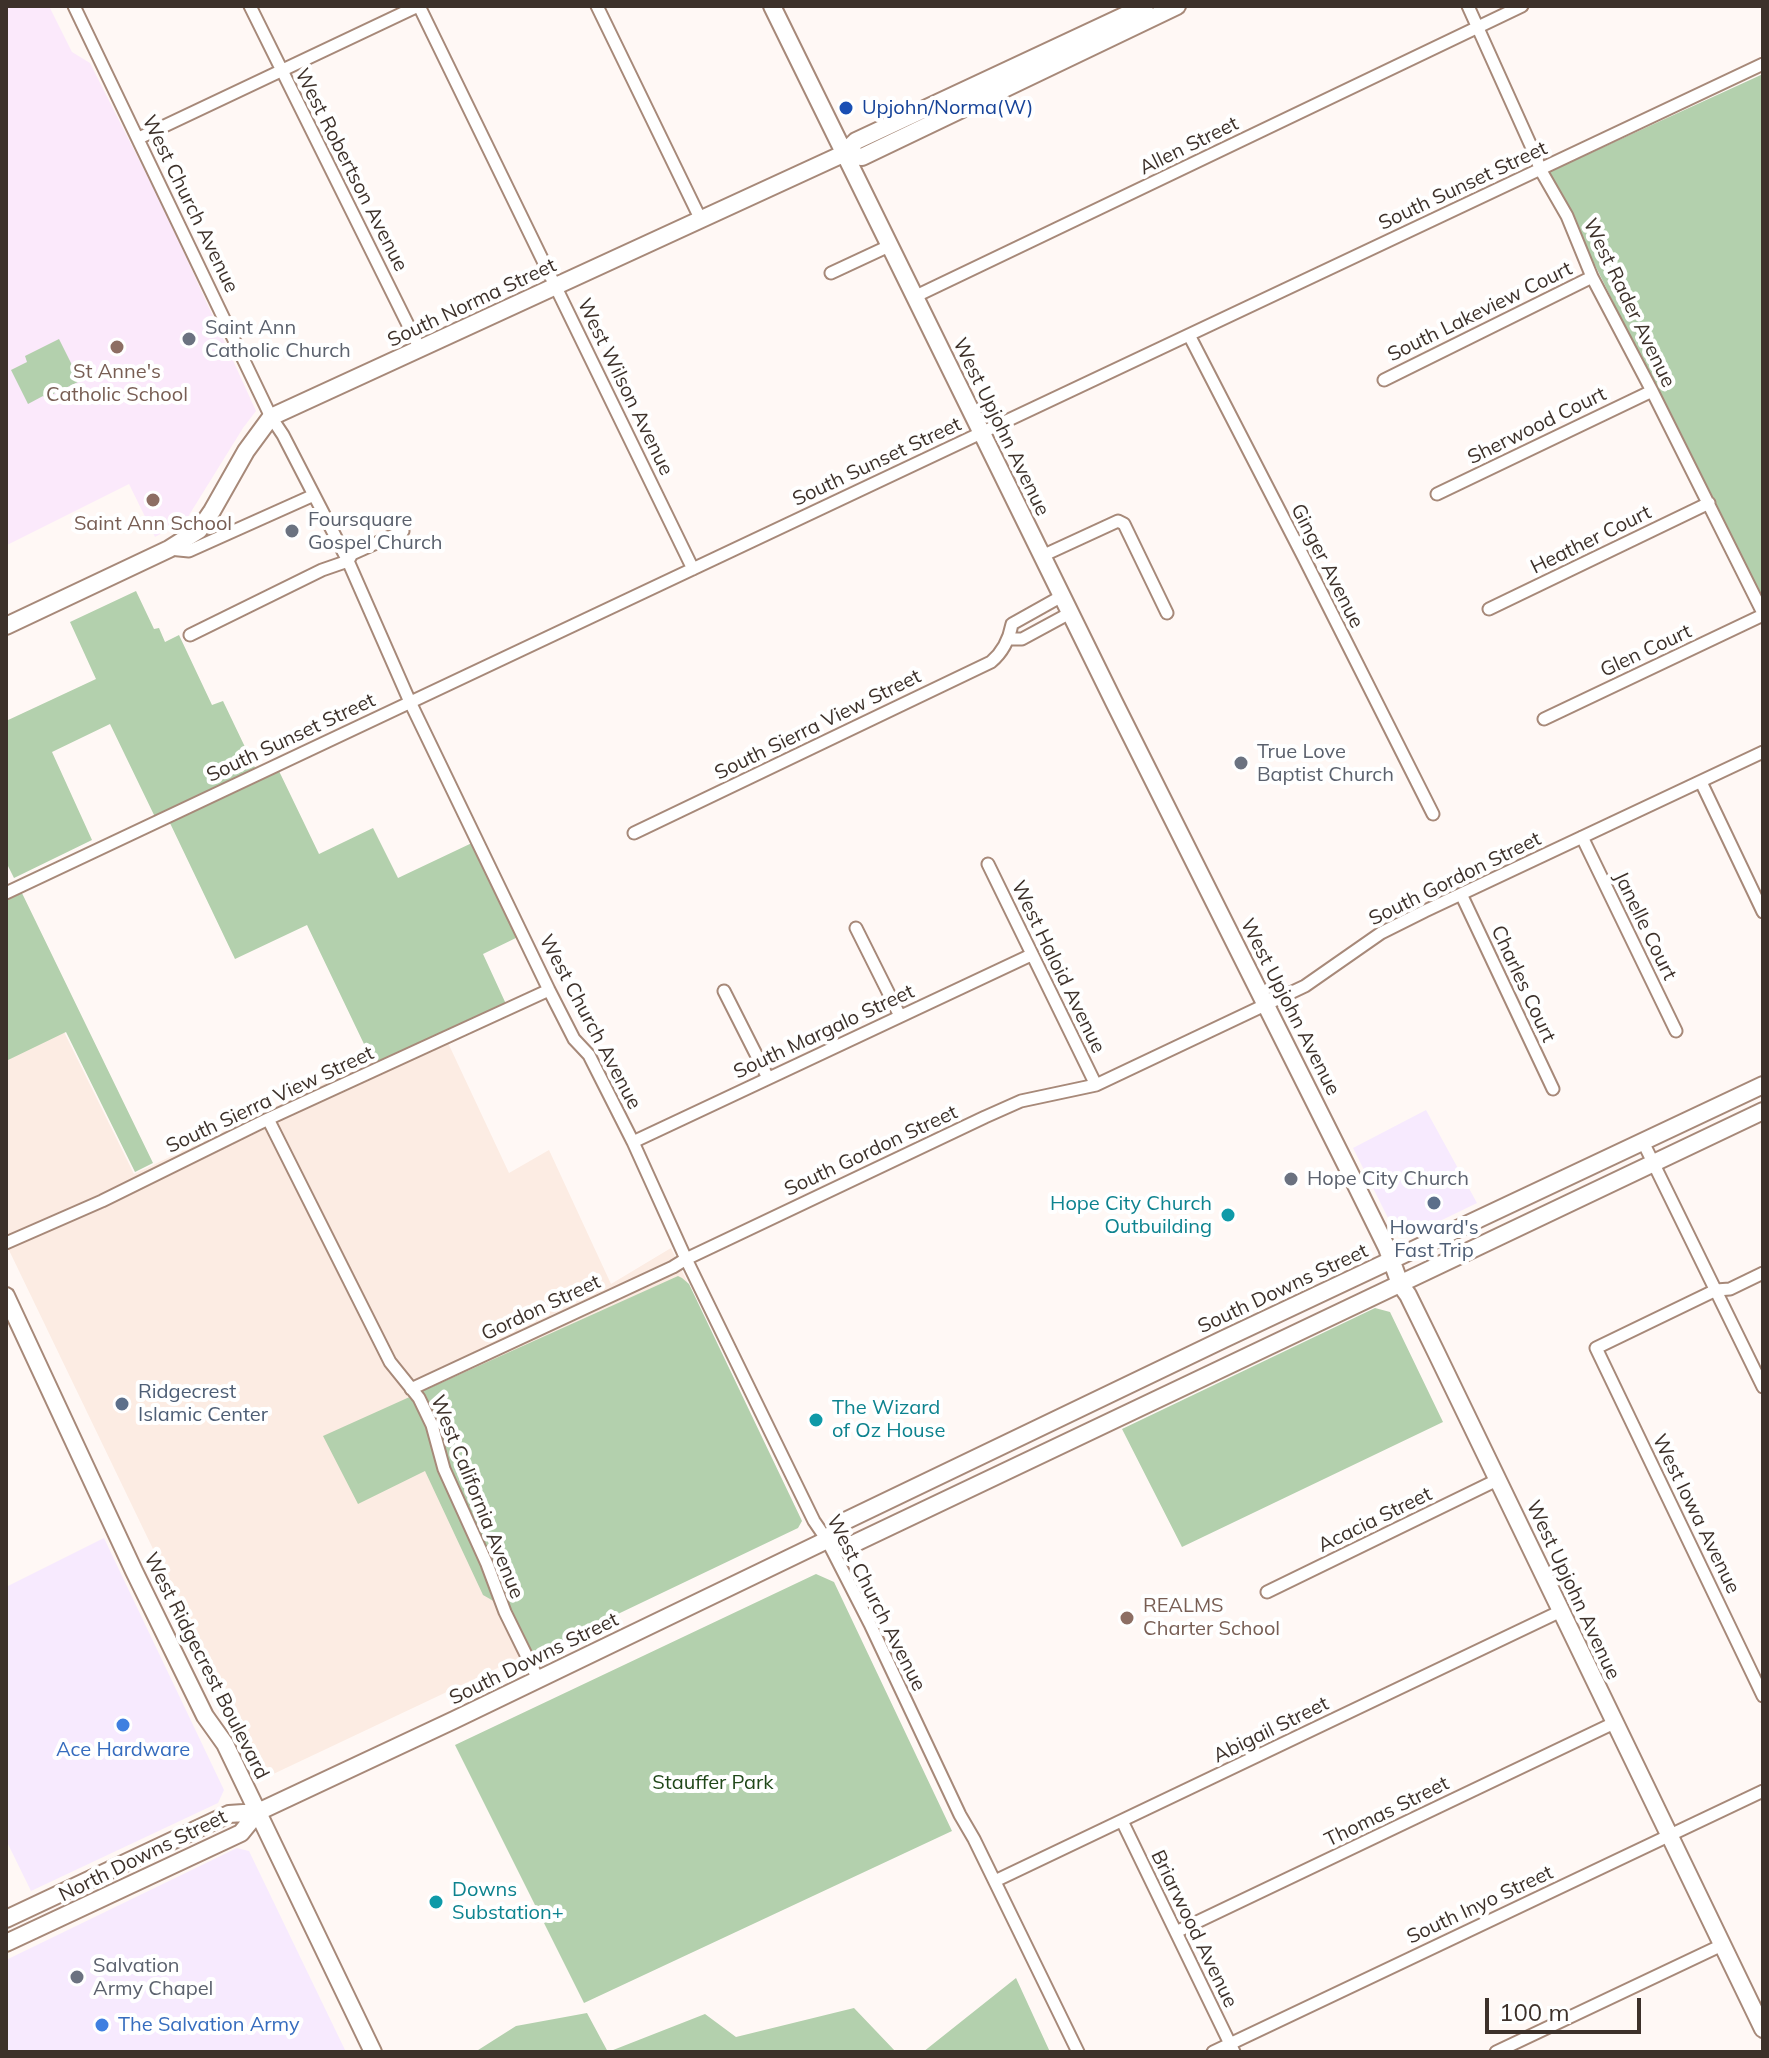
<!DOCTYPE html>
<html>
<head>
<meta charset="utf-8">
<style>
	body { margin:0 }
	#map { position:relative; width:1769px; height:2058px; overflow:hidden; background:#fff8f5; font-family:Mulish,sans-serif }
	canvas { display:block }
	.frame { position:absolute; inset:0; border:8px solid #3d312a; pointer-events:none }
	.scale { position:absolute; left:1485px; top:1998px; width:156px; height:36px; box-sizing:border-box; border:4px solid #3d312a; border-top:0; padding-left:10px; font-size:24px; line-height:28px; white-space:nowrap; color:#3d312a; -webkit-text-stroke:6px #fff; paint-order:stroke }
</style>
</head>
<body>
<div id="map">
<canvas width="1769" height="2058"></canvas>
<div class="frame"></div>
<div class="scale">100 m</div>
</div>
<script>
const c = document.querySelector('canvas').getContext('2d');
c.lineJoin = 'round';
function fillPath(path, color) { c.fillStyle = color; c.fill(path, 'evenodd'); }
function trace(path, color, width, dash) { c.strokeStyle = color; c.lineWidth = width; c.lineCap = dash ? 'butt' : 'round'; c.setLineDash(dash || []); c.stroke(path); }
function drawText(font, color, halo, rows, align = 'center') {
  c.font = font + ' Mulish,sans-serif'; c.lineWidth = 8; c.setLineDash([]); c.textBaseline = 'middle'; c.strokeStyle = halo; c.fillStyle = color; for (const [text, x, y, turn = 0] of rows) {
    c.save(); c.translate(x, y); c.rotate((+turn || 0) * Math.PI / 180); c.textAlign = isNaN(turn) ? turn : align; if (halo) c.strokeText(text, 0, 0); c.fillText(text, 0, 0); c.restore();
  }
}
const commercial = new Path2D(`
	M 1426,1110 L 1477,1203 L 1407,1237 L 1395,1232 L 1353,1148 Z
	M 104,1538 L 224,1790 L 218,1803 L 31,1891 L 6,1840 L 6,1587 Z
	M 237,1848 L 249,1851 L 346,2052 L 6,2052 L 6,1960 Z`);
const built = new Path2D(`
	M 6,914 L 134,1174 L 441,1028 L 509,1173 L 549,1150 L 611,1284 L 671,1248 L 799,1515 L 798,1526 L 269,1776 L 260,1771 L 6,1244 Z`);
const education = new Path2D(`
	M 6,6 L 49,6 L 72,52 L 90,63 L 165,211 L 256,411 L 243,428 L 186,520 L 155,537 L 129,484 L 7,545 L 6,542 Z`);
const green = new Path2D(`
	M 1763,74 L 1763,605 L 1549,172 Z
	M 59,339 L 80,381 L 45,398 L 43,396 L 28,404 L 11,370 L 27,362 L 25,356 Z
	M 136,591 L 154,629 L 159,628 L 165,642 L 179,635 L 212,705 L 223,701 L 256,770 L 155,817 L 110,724 L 52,752 L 92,840 L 14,878 L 6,862 L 6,721 L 96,679 L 70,622 Z
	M 278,769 L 319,854 L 373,828 L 398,878 L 474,842 L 520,936 L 483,954 L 506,1004 L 375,1067 L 307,925 L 235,959 L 169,821 Z
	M 20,889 L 153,1163 L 135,1172 L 66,1032 L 6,1061 L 6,896 Z
	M 678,1276 L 682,1278 L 689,1284 L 802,1521 L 798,1528 L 532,1655 L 497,1603 L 483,1595 L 425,1471 L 358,1504 L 323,1436 Z
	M 1375,1308 L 1390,1312 L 1443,1422 L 1182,1547 L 1122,1429 Z
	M 816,1574 L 834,1582 L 952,1831 L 584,2003 L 455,1745 Z
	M 1016,1978 L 1050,2052 L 923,2052 Z
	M 854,2008 L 896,2052 L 475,2052 L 516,2026 L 587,2013 L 608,2052 L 705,2014 L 736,2037 Z`);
const street = new Path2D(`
	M 74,6 L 271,417 L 283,435 L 348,561 L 410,702 L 549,990 L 574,1039 L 589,1055 L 633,1142 L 686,1259 L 814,1521 L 827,1540 L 870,1624 L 960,1815 L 974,1839 L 1078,2052
	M 250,6 L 420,349
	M 419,6 L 693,569
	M 597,6 L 701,220
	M 1468,6 L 1536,157 L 1540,169 L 1567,216 L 1592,277 L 1652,391 L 1763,613
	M 139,138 L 418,6
	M 831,273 L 889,246
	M 914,297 L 1522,6
	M 1189,335 L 1304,558 L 1433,814
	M 1384,380 L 1592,277
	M 1437,494 L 1652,391
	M 169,549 L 189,551 L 314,495
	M 1042,556 L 1118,521 L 1124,524 L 1167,613
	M 1489,609 L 1709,503
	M 190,635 L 322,570 L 348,561 L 352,554 L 403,531
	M 1009,639 L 1022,639 L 1070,613
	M 1544,719 L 1763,615
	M 1701,782 L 1763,912
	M 634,833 L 991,662 C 1003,652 1009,640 1012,624 L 1062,596
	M 1582,837 L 1676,1031
	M 988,864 L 1096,1085
	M 6,893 L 1763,64
	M 1461,894 L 1553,1089
	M 856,928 L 900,1016
	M 724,991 L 768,1078
	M 268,1119 L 390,1362 L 419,1398 L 432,1425 L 444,1469 L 487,1564 L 505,1612 L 538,1679
	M 633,1142 L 1031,955
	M 1643,1142 L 1763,1387
	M 6,1243 L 102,1201 L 268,1119 L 549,990
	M 1763,1273 L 1730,1289 L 1716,1290 L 1596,1348 L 1763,1696
	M 411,1389 L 673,1267 L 686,1259 L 985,1117 L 1021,1101 L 1096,1085 L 1305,986 L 1381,933 L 1425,911 L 1763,752
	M 1267,1592 L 1499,1479
	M 1122,1821 L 1234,2052
	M 995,1881 L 1561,1611
	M 1176,1932 L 1614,1723
	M 1213,2052 L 1763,1791
	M 1496,2052 L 1722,1945`);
const secondary = new Path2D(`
	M 772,6 L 1114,702 L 1347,1167 L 1387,1248 L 1400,1284 L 1408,1295 C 1528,1539 1644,1785 1763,2029
	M 843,154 L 862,157 L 1177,6
	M 6,626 L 169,549 L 199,530 L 212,511 L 246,451 L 271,417 L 843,154 L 856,141 L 1145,6
	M 6,1296 L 134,1571 L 205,1716 L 225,1744 L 373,2052
	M 827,1540 L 851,1545 L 1763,1111
	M 6,1919 L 229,1814 L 258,1812 L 454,1720 L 827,1540 L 841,1523 L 1224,1339 L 1763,1085
	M 6,1943 L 241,1833 L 258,1812`);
const markers = [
	[846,108,8,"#1a4fb4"],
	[189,339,8,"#6b7280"],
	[117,347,8,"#8d6e63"],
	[153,500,8,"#8d6e63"],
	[292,531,8,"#6b7280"],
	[1241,763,8,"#6b7280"],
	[1291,1179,8,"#6b7280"],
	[1434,1203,8,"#5c6f8a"],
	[1228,1215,8,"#0f9aa8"],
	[122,1404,8,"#5c6f8a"],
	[816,1420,8,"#0f9aa8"],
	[1127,1618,8,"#8d6e63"],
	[123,1725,8,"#3f7fe0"],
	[436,1902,8,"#0f9aa8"],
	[77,1977,8,"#6b7280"],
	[102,2025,8,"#3f7fe0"]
];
const transitNames = [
	["Upjohn/Norma(W)",862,108]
];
const streetNames = [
	["Allen Street",1189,146,-26],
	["West Robertson Avenue",351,170,63],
	["South Sunset Street",1463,186,-25],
	["West Church Avenue",190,204,64],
	["South Norma Street",472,303,-25],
	["West Rader Avenue",1629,303,64],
	["South Lakeview Court",1480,312,-26],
	["West Wilson Avenue",625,387,64],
	["Sherwood Court",1537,426,-26],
	["West Upjohn Avenue",1001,427,64],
	["South Sunset Street",877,462,-25],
	["Heather Court",1591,540,-26],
	["Ginger Avenue",1327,566,63],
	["Glen Court",1646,651,-25],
	["South Sierra View Street",818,725,-26],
	["South Sunset Street",291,738,-25],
	["South Gordon Street",1455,879,-26],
	["Janelle Court",1645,926,64],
	["West Haloid Avenue",1058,967,64],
	["Charles Court",1523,984,65],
	["West Upjohn Avenue",1290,1007,63],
	["West Church Avenue",590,1022,62],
	["South Margalo Street",824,1032,-25],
	["South Sierra View Street",270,1100,-25],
	["South Gordon Street",871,1151,-25],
	["South Downs Street",1283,1289,-25],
	["Gordon Street",541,1308,-25],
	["West California Avenue",477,1497,68],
	["West Iowa Avenue",1696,1514,64],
	["Acacia Street",1375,1520,-26],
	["West Upjohn Avenue",1573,1590,65],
	["West Church Avenue",876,1603,63],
	["South Downs Street",534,1659,-26],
	["West Ridgecrest Boulevard",206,1666,63],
	["Abigail Street",1271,1730,-26],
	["Thomas Street",1387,1812,-26],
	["North Downs Street",143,1856,-26],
	["South Inyo Street",1480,1905,-25],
	["Briarwood Avenue",1194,1929,64]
];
const worshipNames = [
	["Saint Ann",205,328],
	["Catholic Church",205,351],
	["Foursquare",308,520],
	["Gospel Church",308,543],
	["True Love",1257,752],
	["Baptist Church",1257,775],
	["Hope City Church",1307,1179],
	["Salvation",93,1966],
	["Army Chapel",93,1989]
];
const educationNames = [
	["St Anne's",117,372],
	["Catholic School",117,395],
	["Saint Ann School",153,524],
	["REALMS",1143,1606,"left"],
	["Charter School",1143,1629,"left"]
];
const cultureNames = [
	["Hope City Church",1212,1204,"right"],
	["Outbuilding",1212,1227,"right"],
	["The Wizard",832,1408],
	["of Oz House",832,1431],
	["Downs",452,1890],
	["Substation+",452,1913]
];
const serviceNames = [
	["Howard's",1434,1228],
	["Fast Trip",1434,1251],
	["Ridgecrest",138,1392,"left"],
	["Islamic Center",138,1415,"left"]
];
const shopNames = [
	["Ace Hardware",123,1750],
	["The Salvation Army",118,2025,"left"]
];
const parkNames = [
	["Stauffer Park",713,1783]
];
fillPath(commercial, '#f7eafe');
fillPath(built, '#fcece3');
fillPath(education, '#fbe9fb');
fillPath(green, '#b3d0ad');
trace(street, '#a78979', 15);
trace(secondary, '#a78979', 20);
trace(street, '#fff', 11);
trace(secondary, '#fff', 16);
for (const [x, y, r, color] of markers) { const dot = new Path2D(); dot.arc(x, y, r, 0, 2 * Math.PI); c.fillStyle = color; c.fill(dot); trace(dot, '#fff', 3); }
drawText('20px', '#164399', '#fff', transitNames, 'left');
drawText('20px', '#3d312a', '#fff', streetNames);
drawText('20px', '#5b616d', '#fff', worshipNames, 'left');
drawText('20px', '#785e54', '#fff', educationNames);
drawText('20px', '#0d838f', '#fff', cultureNames, 'left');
drawText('20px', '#4e5e75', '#fff', serviceNames);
drawText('20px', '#366cbe', '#fff', shopNames);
drawText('20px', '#204719', '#fff', parkNames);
</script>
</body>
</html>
